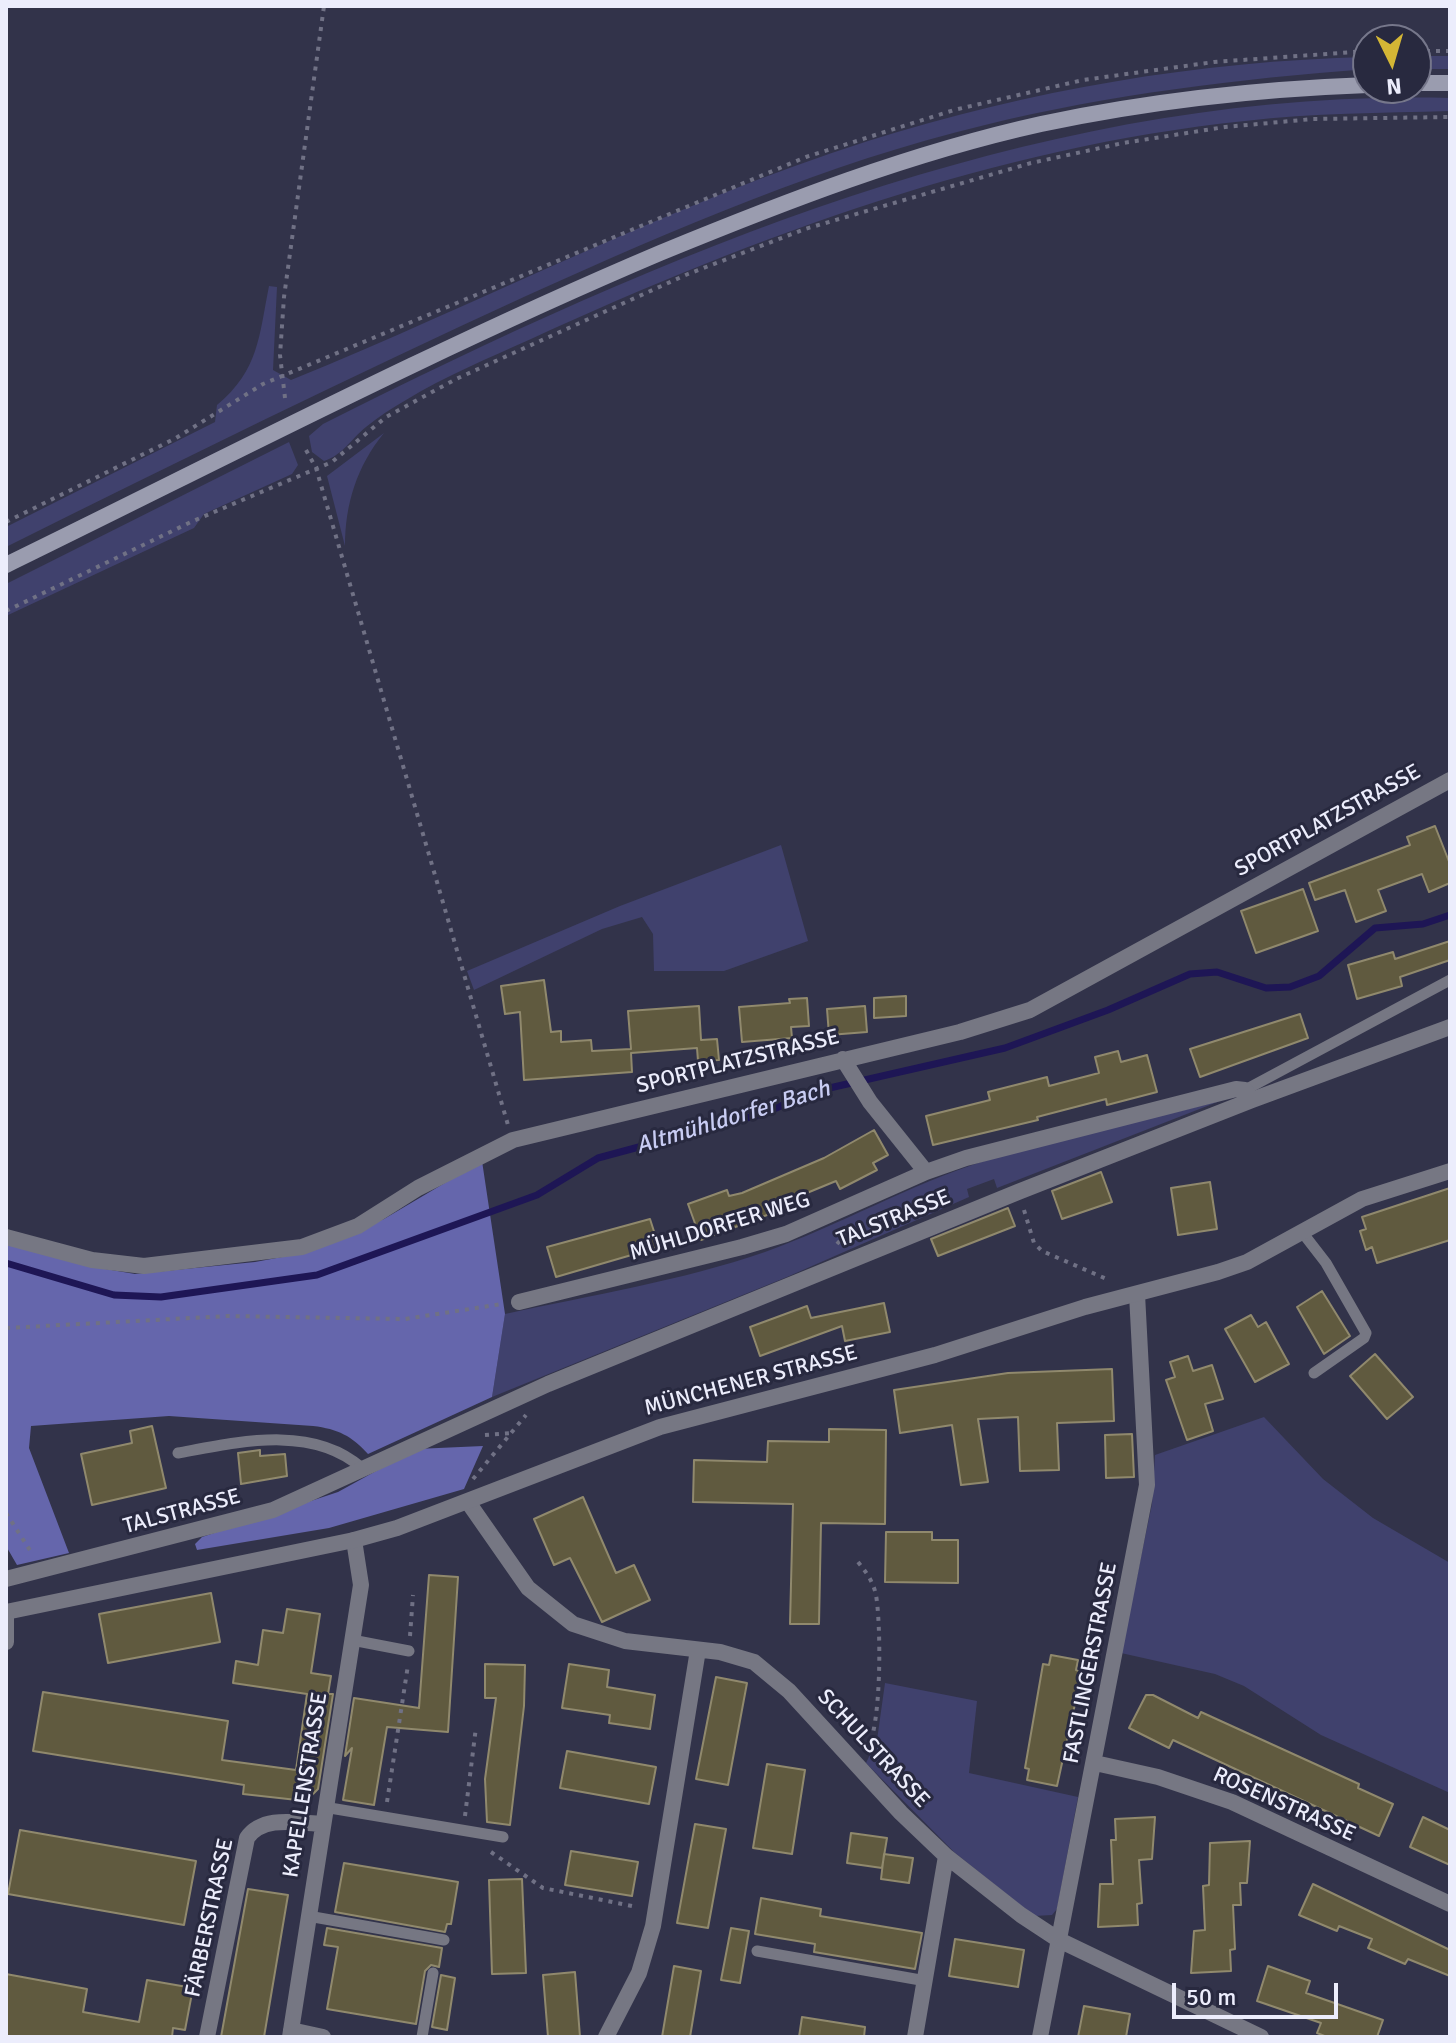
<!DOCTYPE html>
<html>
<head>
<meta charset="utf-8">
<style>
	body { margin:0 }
	#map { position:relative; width:1456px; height:2043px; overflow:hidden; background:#32334a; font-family:Signika,sans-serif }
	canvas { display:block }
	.frame { position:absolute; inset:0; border:8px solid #ecedfc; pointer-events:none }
	.north { position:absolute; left:1352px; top:24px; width:80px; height:80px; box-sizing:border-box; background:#28293f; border:2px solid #76778b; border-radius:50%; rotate:175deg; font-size:22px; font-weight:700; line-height:32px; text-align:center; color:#ecedfc }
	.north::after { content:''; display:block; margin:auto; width:28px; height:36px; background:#d4b635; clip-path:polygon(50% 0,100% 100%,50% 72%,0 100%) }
	.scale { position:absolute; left:1172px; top:1983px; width:166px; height:36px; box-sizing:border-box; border:4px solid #ecedfc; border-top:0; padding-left:10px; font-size:24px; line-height:28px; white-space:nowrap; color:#ecedfc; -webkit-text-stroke:6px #28293f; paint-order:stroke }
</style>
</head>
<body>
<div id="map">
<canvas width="1456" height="2043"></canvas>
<div class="frame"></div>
<div class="north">N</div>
<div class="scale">50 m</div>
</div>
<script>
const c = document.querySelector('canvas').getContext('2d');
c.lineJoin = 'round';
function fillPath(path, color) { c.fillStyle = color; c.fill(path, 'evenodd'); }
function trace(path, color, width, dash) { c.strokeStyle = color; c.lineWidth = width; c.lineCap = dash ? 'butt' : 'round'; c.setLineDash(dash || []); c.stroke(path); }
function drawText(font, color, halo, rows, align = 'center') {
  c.font = font + ' Signika,sans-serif'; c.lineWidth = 6; c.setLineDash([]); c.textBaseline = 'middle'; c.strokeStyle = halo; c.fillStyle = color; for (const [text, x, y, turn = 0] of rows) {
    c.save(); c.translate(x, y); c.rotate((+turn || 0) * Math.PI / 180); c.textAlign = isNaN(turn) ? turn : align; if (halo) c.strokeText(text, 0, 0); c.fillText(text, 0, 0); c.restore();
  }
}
const green = new Path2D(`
	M 1416,56 L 1450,56 L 1450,69 L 1416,69 Z
	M 1368,57 L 1368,69 C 1238,79 1111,94 985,125 C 826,163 675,229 526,296 C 351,376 179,461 6,547 L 6,527 L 215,422 L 217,405 C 259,370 259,336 269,286 L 277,287 L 273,370 L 291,380 C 483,302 670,204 868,141 C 1030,90 1198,61 1368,57 Z
	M 1450,98 L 1450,111 C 1382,113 1313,113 1245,121 C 995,147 758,235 531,339 C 489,358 445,376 406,400 C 392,408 378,417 366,427 C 351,439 343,455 324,461 L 312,452 L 309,436 L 323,424 C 675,247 1048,88 1450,98 Z
	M 384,433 C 357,466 345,504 345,546 L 327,476 Z
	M 289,442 L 298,465 L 292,474 L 204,514 L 194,528 L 6,616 L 6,584 Z
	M 781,845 L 808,941 L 724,971 L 654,971 L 653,934 L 642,917 L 602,929 L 474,990 L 467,971 L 620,906 Z
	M 1220,1101 L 997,1188 L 994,1179 L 967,1189 L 969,1197 L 787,1277 L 492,1397 L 505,1314 C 592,1295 681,1281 765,1252 C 840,1225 909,1185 984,1161 C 1061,1137 1142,1121 1220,1101 Z
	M 1264,1417 L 1323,1479 L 1373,1518 L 1450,1563 L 1450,1793 L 1321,1735 L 1244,1686 L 1215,1674 L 1121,1653 L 1152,1504 L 1155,1455 Z
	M 885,1683 L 977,1701 L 969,1773 L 1078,1797 L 1057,1909 L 1052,1915 L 1034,1916 L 954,1852 L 866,1763 L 877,1740 Z`);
const forest = new Path2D(`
	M 482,1161 L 505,1314 L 492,1397 L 368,1454 C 352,1436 338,1429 313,1426 L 169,1416 L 31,1426 L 29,1448 L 69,1553 L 17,1565 L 6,1546 L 6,1244 L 88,1266 L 135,1274 L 255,1262 L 298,1254 L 384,1219 Z
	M 483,1446 L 464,1489 L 329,1528 L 197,1550 L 195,1544 L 202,1537 L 338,1492 L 416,1449 Z`);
const stream = new Path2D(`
	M 6,1263 L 114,1295 L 161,1297 L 317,1275 L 537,1195 L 598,1158 L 765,1113 L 812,1092 L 1005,1048 L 1108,1010 L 1190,974 L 1217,972 L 1266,988 L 1290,987 L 1319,976 L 1375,928 L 1423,924 L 1450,915`);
const building = new Path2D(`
	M 1435,826 L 1450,864 L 1450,883 L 1429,892 L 1422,874 L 1378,890 L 1386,911 L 1356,922 L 1345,890 L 1315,900 L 1309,883 L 1410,845 L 1407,837 Z
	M 1303,889 L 1318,931 L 1256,953 L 1241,911 Z
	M 1450,941 L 1450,960 L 1400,977 L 1402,986 L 1357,999 L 1348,965 L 1393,952 L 1395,959 Z
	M 544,980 L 551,1032 L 561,1031 L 561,1042 L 591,1040 L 592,1051 L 631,1049 L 628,1011 L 699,1006 L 701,1040 L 717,1039 L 719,1060 L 698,1061 L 697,1048 L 631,1053 L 632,1072 L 524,1080 L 520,1012 L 505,1014 L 501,986 Z
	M 906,996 L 906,1016 L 874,1018 L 874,998 Z
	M 807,998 L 809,1026 L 791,1027 L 792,1038 L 742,1042 L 739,1007 L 790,1003 L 789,999 Z
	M 865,1006 L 867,1032 L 829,1035 L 827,1009 Z
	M 1300,1014 L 1308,1038 L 1200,1077 L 1190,1049 Z
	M 1118,1051 L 1121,1062 L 1147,1055 L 1157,1092 L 1107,1105 L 1106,1099 L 1037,1117 L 1038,1120 L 933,1145 L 926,1116 L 990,1100 L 988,1092 L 1047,1077 L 1049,1086 L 1099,1073 L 1095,1057 Z
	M 874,1130 L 888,1155 L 873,1163 L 877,1170 L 840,1189 L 836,1181 L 802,1195 L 804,1201 L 701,1240 L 688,1204 L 727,1190 L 729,1196 L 742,1193 L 824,1158 Z
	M 1101,1172 L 1112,1202 L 1062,1219 L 1052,1191 Z
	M 1210,1182 L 1217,1229 L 1178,1235 L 1171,1188 Z
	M 1450,1188 L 1450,1240 L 1377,1263 L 1372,1247 L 1366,1250 L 1360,1231 L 1366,1229 L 1362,1217 Z
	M 1008,1208 L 1015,1226 L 938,1256 L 931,1239 Z
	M 650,1219 L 659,1247 L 556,1277 L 547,1247 Z
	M 1322,1291 L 1350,1336 L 1324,1354 L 1297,1307 Z
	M 884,1303 L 890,1332 L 845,1341 L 842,1326 L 760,1356 L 750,1327 L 807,1306 L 811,1318 Z
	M 1251,1315 L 1258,1327 L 1266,1322 L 1289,1364 L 1255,1382 L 1225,1329 Z
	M 1375,1354 L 1413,1397 L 1387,1419 L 1350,1376 Z
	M 1188,1356 L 1193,1371 L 1212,1365 L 1223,1399 L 1205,1404 L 1213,1431 L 1187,1440 L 1166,1380 L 1175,1377 L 1170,1362 Z
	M 1112,1369 L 1114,1421 L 1057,1423 L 1059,1470 L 1020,1471 L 1018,1417 L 978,1419 L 988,1482 L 961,1485 L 952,1425 L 900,1433 L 894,1390 L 1008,1373 Z
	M 152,1426 L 166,1488 L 92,1505 L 81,1454 L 132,1443 L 130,1431 Z
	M 829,1429 L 886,1430 L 885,1524 L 821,1523 L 819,1624 L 790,1624 L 793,1504 L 693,1502 L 694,1460 L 767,1462 L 768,1441 L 829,1442 Z
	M 1132,1434 L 1134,1477 L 1106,1478 L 1105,1435 Z
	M 260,1450 L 260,1456 L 285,1454 L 287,1476 L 241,1484 L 238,1453 Z
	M 583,1497 L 616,1573 L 634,1565 L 650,1600 L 602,1622 L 570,1558 L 554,1565 L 534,1519 Z
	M 886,1532 L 932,1532 L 932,1540 L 958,1540 L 958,1583 L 885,1582 Z
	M 429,1575 L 458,1577 L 448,1732 L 387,1727 L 374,1805 L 343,1800 L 352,1748 L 345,1756 L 354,1698 L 419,1708 Z
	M 211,1593 L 220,1642 L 108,1663 L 99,1614 Z
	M 287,1609 L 320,1614 L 311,1673 L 331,1676 L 328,1694 L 333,1694 L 318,1789 L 306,1801 L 243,1794 L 244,1785 L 33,1751 L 43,1692 L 228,1721 L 222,1760 L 296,1770 L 307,1694 L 233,1683 L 236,1661 L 258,1665 L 263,1630 L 283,1633 Z
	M 1051,1655 L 1078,1660 L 1076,1670 L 1082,1672 L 1057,1786 L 1027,1780 L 1029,1769 L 1025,1768 L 1043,1664 L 1049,1665 Z
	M 485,1664 L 525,1665 L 524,1706 L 510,1825 L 487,1822 L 485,1779 L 496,1698 L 485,1698 Z
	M 569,1664 L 609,1670 L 607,1687 L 655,1695 L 650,1729 L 609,1723 L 610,1715 L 562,1708 Z
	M 716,1677 L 747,1683 L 728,1785 L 696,1779 Z
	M 1146,1695 L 1153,1695 L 1198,1718 L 1201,1712 L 1359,1784 L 1358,1788 L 1393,1804 L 1379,1836 L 1173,1740 L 1169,1748 L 1129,1728 Z
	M 567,1751 L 656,1767 L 649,1804 L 560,1788 Z
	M 767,1764 L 805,1770 L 792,1854 L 753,1848 Z
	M 1155,1817 L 1152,1859 L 1139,1860 L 1142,1903 L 1137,1904 L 1138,1925 L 1098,1927 L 1100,1884 L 1113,1884 L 1111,1840 L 1116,1840 L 1115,1819 Z
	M 1423,1817 L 1450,1830 L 1450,1865 L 1410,1847 Z
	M 695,1824 L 726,1829 L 708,1928 L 677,1923 Z
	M 20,1830 L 196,1861 L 184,1925 L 8,1894 Z
	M 851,1833 L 887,1838 L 882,1868 L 847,1863 Z
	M 1250,1841 L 1247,1883 L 1240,1883 L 1241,1905 L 1233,1905 L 1235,1949 L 1230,1950 L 1231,1971 L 1191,1973 L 1194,1931 L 1205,1930 L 1203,1886 L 1209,1885 L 1210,1843 Z
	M 571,1851 L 638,1862 L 632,1896 L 565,1885 Z
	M 884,1854 L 913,1858 L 909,1883 L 881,1879 Z
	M 344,1863 L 458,1882 L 451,1924 L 447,1924 L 445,1932 L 335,1912 Z
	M 522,1879 L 526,1973 L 492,1974 L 489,1880 Z
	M 1313,1884 L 1450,1950 L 1450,1976 L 1408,1959 L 1405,1964 L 1368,1948 L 1372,1939 L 1339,1926 L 1337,1931 L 1299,1915 Z
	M 248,1889 L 288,1895 L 264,2037 L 221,2037 Z
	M 761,1898 L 821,1909 L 820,1916 L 922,1933 L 915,1969 L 814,1952 L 815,1944 L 755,1934 Z
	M 327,1928 L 442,1948 L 439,1967 L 431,1965 L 425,1971 L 416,2024 L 327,2009 L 338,1947 L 324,1945 Z
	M 731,1928 L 749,1931 L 740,1983 L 721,1980 Z
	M 955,1939 L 1024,1950 L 1018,1987 L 949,1976 Z
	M 674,1966 L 701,1971 L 690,2037 L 662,2037 Z
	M 1268,1966 L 1310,1981 L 1306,1993 L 1383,2020 L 1377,2037 L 1327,2037 L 1317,2033 L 1321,2023 L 1257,2001 Z
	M 575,1972 L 580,2037 L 548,2037 L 543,1975 Z
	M 6,1974 L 87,1989 L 83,2012 L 139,2022 L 147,1980 L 193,1988 L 185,2030 L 173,2028 L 172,2037 L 6,2037 Z
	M 441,1975 L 455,1978 L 447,2030 L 432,2027 Z
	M 1084,2006 L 1130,2014 L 1126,2037 L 1078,2037 Z
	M 802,2017 L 865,2027 L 864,2037 L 799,2037 Z`);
const path = new Path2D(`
	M 1416,51 L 1450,51
	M 285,398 L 280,355 L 284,297 L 324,6
	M 306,450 L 316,468 L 508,1125
	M 6,522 L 176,438 L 263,384 L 806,157 L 954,110 L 1083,80 L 1214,62 L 1368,51
	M 6,611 L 193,521 L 332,462 L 386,417 L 456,379 L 688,274 L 805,229 L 1031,163 L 1123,143 L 1225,127 L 1313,119 L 1450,117
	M 1024,1210 L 1034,1243 L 1042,1251 L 1109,1280
	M 837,1244 L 852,1227
	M 6,1328 L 228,1316 L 405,1319 L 502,1304
	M 485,1435 L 512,1433
	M 473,1479 L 526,1415
	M 6,1513 L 33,1555
	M 858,1562 C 866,1572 873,1581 876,1595 C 881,1624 882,1725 867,1750
	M 410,1636 L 413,1595
	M 387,1802 L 408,1665
	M 465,1816 L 476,1727
	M 491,1852 L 543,1888 L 637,1907`);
const service = new Path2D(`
	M 1245,1090 L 1450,980
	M 1302,1232 L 1326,1263 L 1366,1333 L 1364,1338 L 1314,1373
	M 178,1453 C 238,1442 312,1424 362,1468
	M 352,1640 L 409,1651
	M 324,1807 L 503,1837
	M 308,1916 L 444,1940
	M 757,1951 L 926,1981
	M 422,2037 L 433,1973`);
const minor = new Path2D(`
	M 843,1059 L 870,1102 L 926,1172
	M 6,1237 L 92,1260 L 144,1266 L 302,1247 L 358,1226 L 418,1188 L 513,1140 L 960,1032 L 1030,1010 L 1450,780
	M 519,1302 L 742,1247 L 786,1234 L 926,1172 L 966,1158 L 1236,1089 L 1245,1090 L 1252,1100
	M 468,1502 L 528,1588 L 573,1624 L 625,1641 L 720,1652 L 754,1662 L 789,1691 L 901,1813 L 946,1856 L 1021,1915 L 1059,1940 L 1261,2037
	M 6,1579 L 273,1510 L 548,1384 L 1018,1192 L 1252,1100 L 1450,1027
	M 6,1642 L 6,1612
	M 1095,1763 L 1158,1777 L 1232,1802 L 1450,1904
	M 291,2030 L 323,2037
	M 207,2037 L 247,1838 C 263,1815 297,1823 322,1824
	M 290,2037 L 361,1585 L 354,1540
	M 606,2037 L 639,1973 L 653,1926 L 698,1650
	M 915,2037 L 946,1856
	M 1040,2037 L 1147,1485 L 1137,1294`);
const tertiary = new Path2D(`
	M 6,1612 L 354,1540 L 397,1528 L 660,1427 L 935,1355 L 1085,1307 L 1218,1272 L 1247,1262 L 1362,1199 L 1450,1171`);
const secondary = new Path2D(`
	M 1416,83 L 1450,83
	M 6,565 C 223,459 438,347 660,253 C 784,202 910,153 1041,124 C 1149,101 1258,89 1368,85`);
const streetNames = [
	["SPORTPLATZSTRASSE",1328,821,-29],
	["SPORTPLATZSTRASSE",738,1062,-14],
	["TALSTRASSE",894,1219,-22],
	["MÜHLDORFER WEG",720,1227,-17],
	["MÜNCHENER STRASSE",751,1381,-15],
	["TALSTRASSE",182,1512,-15],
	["FASTLINGERSTRASSE",1091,1663,-79],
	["SCHULSTRASSE",873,1749,47],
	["KAPELLENSTRASSE",306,1785,-81],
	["ROSENSTRASSE",1284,1805,24],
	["FÄRBERSTRASSE",210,1918,-78]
];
const waterNames = [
	["Altmühldorfer Bach",733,1118,-17]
];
fillPath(green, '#40416d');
fillPath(forest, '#6566ac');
trace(stream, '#1e1655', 7);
fillPath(building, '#605a3f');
trace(building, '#90896d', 2);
trace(path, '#707185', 4, [4, 6]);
trace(service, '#767783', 11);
trace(minor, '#767783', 16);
trace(tertiary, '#767783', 16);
trace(secondary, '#9a9caf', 16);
drawText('22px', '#ecedfc', '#28293f', streetNames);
drawText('italic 24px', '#c8ccf3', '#28293f', waterNames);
</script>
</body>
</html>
